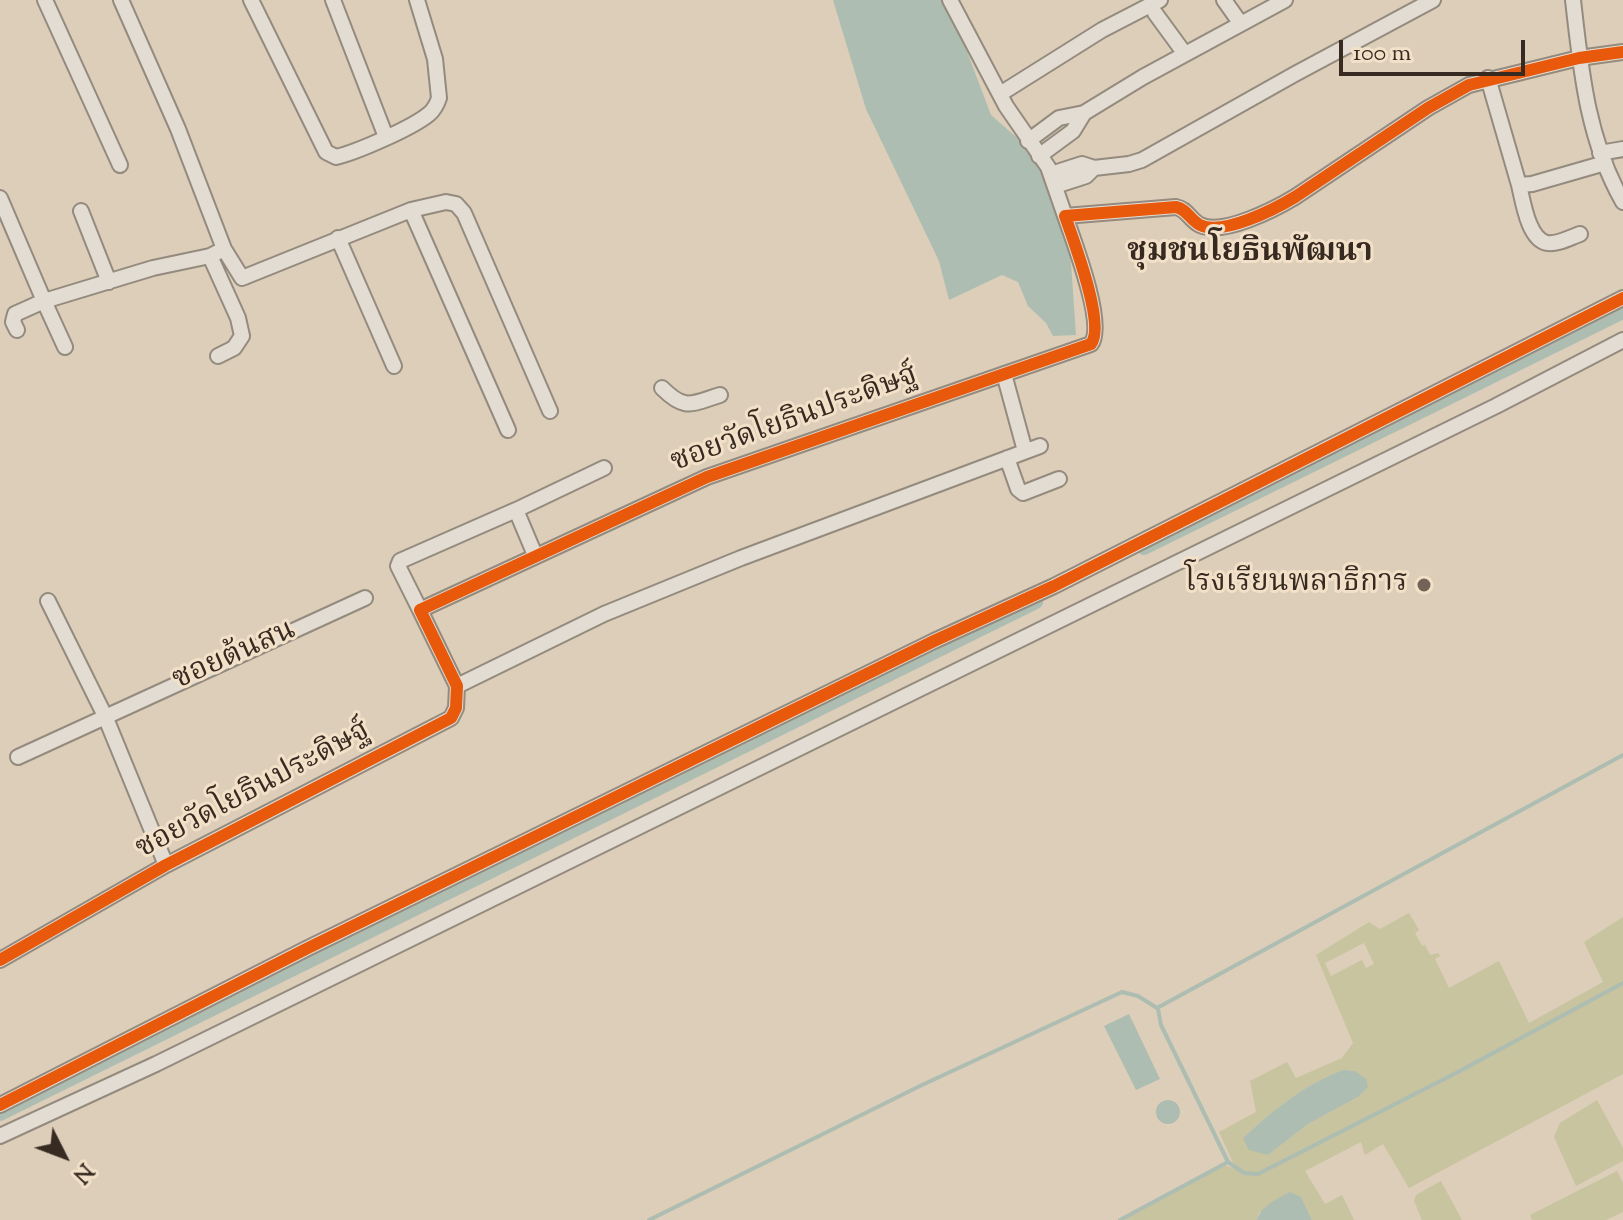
<!DOCTYPE html>
<html>
<head>
<meta charset="utf-8">
<style>
	body { margin:0 }
	#map { position:relative; width:1623px; height:1220px; overflow:hidden; background:#dcceb9; font-family:"Sorts Mill Goudy",serif }
	canvas { display:block }
	.north { position:absolute; left:24px; top:1116px; width:80px; height:80px; -webkit-text-stroke:6px #f2e1c8; paint-order:stroke; rotate:132deg; font-size:22px; font-weight:700; line-height:32px; text-align:center; color:#372a21 }
	.north::after { content:''; display:block; margin:auto; width:28px; height:36px; background:#372a21; clip-path:polygon(50% 0,100% 100%,50% 72%,0 100%) }
	.scale { position:absolute; left:1339px; top:40px; width:186px; height:36px; box-sizing:border-box; border:4px solid #372a21; border-top:0; padding-left:10px; font-size:24px; line-height:28px; white-space:nowrap; color:#372a21; -webkit-text-stroke:6px #f2e1c8; paint-order:stroke }
</style>
</head>
<body>
<div id="map">
<canvas width="1623" height="1220"></canvas>
<div class="north">N</div>
<div class="scale">100 m</div>
</div>
<script>
const c = document.querySelector('canvas').getContext('2d');
c.lineJoin = 'round';
function fillPath(path, color) { c.fillStyle = color; c.fill(path, 'evenodd'); }
function trace(path, color, width, dash) { c.strokeStyle = color; c.lineWidth = width; c.lineCap = dash ? 'butt' : 'round'; c.setLineDash(dash || []); c.stroke(path); }
function drawText(font, color, halo, rows, align = 'center') {
  c.font = font + ' "Sorts Mill Goudy","Noto Serif Thai",serif'; c.lineWidth = 6; c.setLineDash([]); c.textBaseline = 'middle'; c.strokeStyle = halo; c.fillStyle = color; for (const [text, x, y, turn = 0] of rows) {
    c.save(); c.translate(x, y); c.rotate((+turn || 0) * Math.PI / 180); c.textAlign = isNaN(turn) ? turn : align; if (halo) c.strokeText(text, 0, 0); c.fillText(text, 0, 0); c.restore();
  }
}
const green = new Path2D(`
	M 1409,913 L 1419,930 L 1415,933 L 1422,946 L 1425,945 L 1430,955 L 1438,953 L 1440,956 L 1435,959 L 1449,988 L 1499,961 L 1529,1023 L 1603,982 L 1584,942 L 1623,917 L 1623,1074 L 1409,1188 L 1383,1144 L 1365,1155 L 1361,1142 L 1305,1171 L 1325,1204 L 1342,1195 L 1354,1220 L 1312,1220 L 1301,1197 L 1259,1213 L 1257,1220 L 1124,1220 L 1224,1165 L 1236,1169 L 1219,1132 L 1256,1112 L 1250,1081 L 1287,1062 L 1296,1078 L 1342,1058 L 1353,1043 L 1316,955 L 1369,922 L 1380,929 ZM 1364,943 L 1374,964 L 1366,968 L 1362,960 L 1331,976 L 1325,963 ZM 1343,1070 L 1355,1071 L 1358,1097 L 1308,1124 L 1268,1155 L 1243,1138 C 1272,1111 1305,1084 1343,1070 Z
	M 1597,1100 L 1623,1148 L 1623,1161 L 1576,1186 L 1554,1137 L 1560,1123 Z
	M 1617,1171 L 1623,1183 L 1623,1212 L 1606,1220 L 1532,1220 L 1530,1215 Z
	M 1441,1181 L 1462,1220 L 1422,1220 L 1414,1201 L 1416,1195 Z`);
const water = new Path2D(`
	M 833,0 L 944,0 L 954,17 L 991,115 L 1031,150 L 1069,234 L 1076,335 L 1053,336 L 1046,323 L 1028,306 L 1018,282 L 1002,275 L 949,300 L 939,261 L 866,109 Z
	M 1129,1014 L 1160,1079 L 1136,1090 L 1104,1026 Z
	M 1343,1070 L 1355,1071 L 1366,1079 L 1368,1087 L 1358,1097 L 1308,1124 L 1268,1155 L 1249,1150 L 1243,1138 C 1272,1111 1305,1084 1343,1070 Z
	M1156 1112a12 12 0 1 1 24 0a12 12 0 1 1-24 0Z
	M 1290,1192 L 1301,1197 L 1312,1220 L 1257,1220 C 1262,1205 1277,1199 1290,1192 Z`);
const stream = new Path2D(`
	M 1158,1009 L 1161,1025 L 1228,1162
	M 649,1220 L 922,1085 L 1122,992 L 1138,996 L 1157,1008 L 1623,755
	M 1120,1220 L 1228,1162 L 1244,1173 L 1258,1174 L 1458,1072 L 1623,983`);
const canal = new Path2D(`
	M 1144,548 L 1623,312
	M 0,1114 L 1036,602`);
const minor = new Path2D(`
	M 45,0 L 120,165
	M 121,0 L 178,129 L 224,249 L 242,278 L 411,210 L 446,202 L 456,204 L 464,213 L 550,411
	M 251,0 L 326,152 L 336,157 C 357,152 412,128 429,114 C 434,110 437,104 439,98 L 435,59 L 417,0
	M 333,0 L 386,137
	M 950,0 L 1006,106 L 1048,167 L 1065,216
	M 1224,0 L 1241,24
	M 1573,0 C 1581,70 1587,139 1623,202
	M 1155,13 L 1185,54
	M 1488,78 L 1519,185 L 1532,184 L 1605,163
	M 1000,94 L 1102,30 L 1160,0
	M 1028,141 L 1059,118 L 1084,113 L 1143,77 L 1285,0
	M 1600,153 L 1623,149
	M 1039,156 L 1073,131 L 1084,113
	M 1051,174 L 1082,164 L 1094,168 L 1129,164 L 1142,160 L 1295,74 L 1433,0
	M 1519,185 C 1523,201 1528,239 1547,243 C 1557,245 1571,237 1580,234
	M 1055,186 L 1086,176 L 1094,168
	M 0,198 L 44,301 L 153,268 L 210,256 L 224,249
	M 411,210 L 508,430
	M 81,211 L 109,282
	M 338,238 L 394,366
	M 210,256 L 238,318 L 242,336 L 234,348 L 218,356
	M 17,330 L 13,322 L 15,314 L 44,301 L 65,347
	M 1004,374 L 1025,451
	M 662,388 C 685,411 691,404 720,395
	M 1007,458 L 1018,489 L 1023,493 L 1059,479
	M 516,510 L 535,555
	M 48,601 L 105,716 L 166,865
	M 420,610 L 398,566 L 400,561 L 516,510 L 604,468
	M 457,686 L 604,614 L 741,558 L 1040,446
	M 18,757 L 365,598
	M 0,960 L 166,865 L 451,718 L 456,708 L 457,686 L 420,610 L 707,477 L 1091,344 C 1106,325 1073,239 1065,216 L 1176,207 C 1187,209 1190,220 1200,225 C 1223,236 1275,209 1295,197 L 1428,108 L 1469,85 L 1579,58 L 1623,52
	M 0,1105 L 306,949 L 934,641 L 1054,586 L 1623,298
	M 0,1136 L 156,1064 L 1496,406 L 1623,340`);
const cycleway = new Path2D(`
	M 0,960 L 166,865 L 451,718 L 456,708 L 457,686 L 420,610 L 707,477 L 1091,344 C 1106,325 1073,239 1065,216 L 1176,207 C 1187,209 1190,220 1200,225 C 1223,236 1275,209 1295,197 L 1428,108 L 1469,85 L 1579,58 L 1623,52
	M 0,1105 L 306,949 L 934,641 L 1054,586 L 1623,298`);
const markers = [
	[1424,585,8,"#716356"]
];
const streetNames = [
	["ซอยวัดโยธินประดิษฐ์",795,421,-20],
	["ซอยต้นสน",235,657,-24],
	["ซอยวัดโยธินประดิษฐ์",254,792,-28]
];
const poiNames = [
	["โรงเรียนพลาธิการ",1408,585]
];
const neighbourhoodNames = [
	["ชุมชนโยธินพัฒนา",1250,255]
];
fillPath(green, '#c7c49f');
fillPath(water, '#adbdb1');
trace(stream, '#adbdb1', 4);
trace(canal, '#adbdb1', 14);
trace(minor, '#948b7e', 18);
trace(minor, '#e3dcd2', 14);
trace(cycleway, '#e8590c', 12);
for (const [x, y, r, color] of markers) { const dot = new Path2D(); dot.arc(x, y, r, 0, 2 * Math.PI); c.fillStyle = color; c.fill(dot); trace(dot, '#f2e1c8', 3); }
drawText('30px', '#372a21', '#f2e1c8', streetNames);
drawText('30px', '#372a21', '#f2e1c8', poiNames, 'right');
drawText('bold 32px', '#372a21', '#f2e1c8', neighbourhoodNames);
</script>
</body>
</html>
